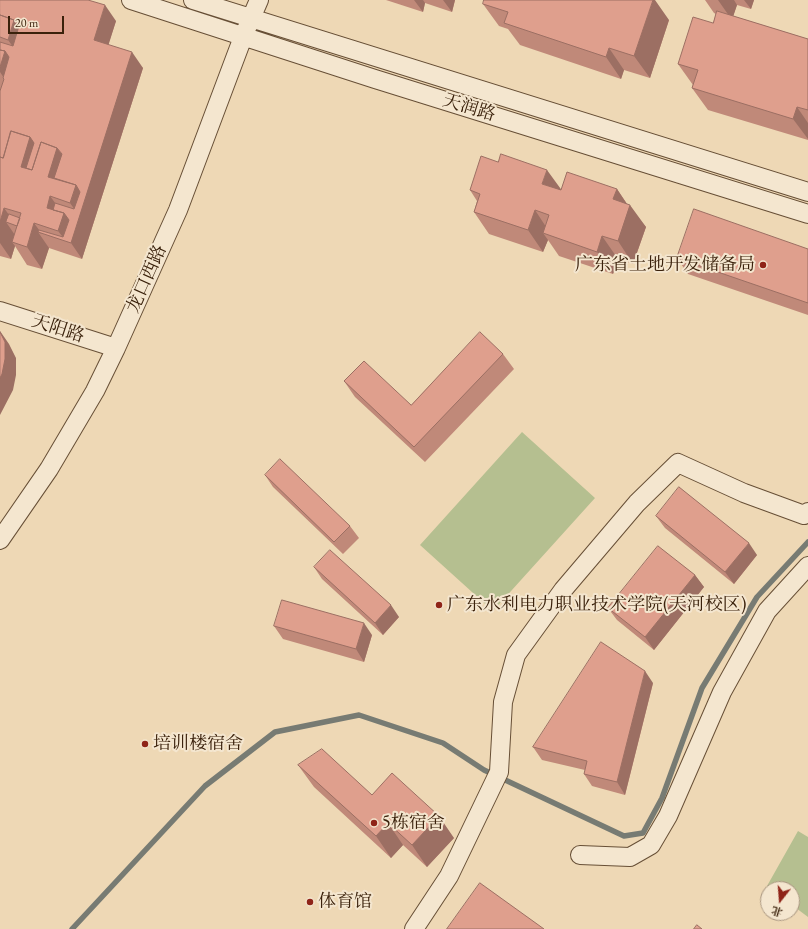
<!DOCTYPE html>
<html>
<head>
<meta charset="utf-8">
<style>
	body { margin:0 }
	#map { position:relative; width:808px; height:929px; overflow:hidden; background:#eed8b5; font-family:"EB Garamond","Noto Serif SC",serif }
	canvas { display:block }
	.north { position:absolute; left:760px; top:881px; width:40px; height:40px; box-sizing:border-box; background:#f4e6cf; border:1px solid #aa9781; border-radius:50%; rotate:197deg; font-size:11px; font-weight:700; line-height:16px; text-align:center; color:#3a210b }
	.north::after { content:''; display:block; margin:auto; width:14px; height:18px; background:#8f2418; clip-path:polygon(50% 0,100% 100%,50% 72%,0 100%) }
	.scale { position:absolute; left:8px; top:16px; width:56px; height:18px; box-sizing:border-box; border:2px solid #3a210b; border-top:0; padding-left:5px; font-size:12px; line-height:14px; white-space:nowrap; color:#3a210b; -webkit-text-stroke:3px #f4e6cf; paint-order:stroke }
</style>
</head>
<body>
<div id="map">
<canvas width="808" height="929"></canvas>
<div class="north">北</div>
<div class="scale">20 m</div>
</div>
<script>
const c = document.querySelector('canvas').getContext('2d');
c.lineJoin = 'round';
function fillPath(path, color) { c.fillStyle = color; c.fill(path, 'evenodd'); }
function trace(path, color, width, dash) { c.strokeStyle = color; c.lineWidth = width; c.lineCap = dash ? 'butt' : 'round'; c.setLineDash(dash || []); c.stroke(path); }
function drawText(font, color, halo, rows, align = 'center') {
  c.font = font + ' "EB Garamond","Noto Serif SC",serif'; c.lineWidth = 4; c.setLineDash([]); c.textBaseline = 'middle'; c.strokeStyle = halo; c.fillStyle = color; for (const [text, x, y, turn = 0] of rows) {
    c.save(); c.translate(x, y); c.rotate((+turn || 0) * Math.PI / 180); c.textAlign = isNaN(turn) ? turn : align; if (halo) c.strokeText(text, 0, 0); c.fillText(text, 0, 0); c.restore();
  }
}
const green = new Path2D(`
	M 522,432 L 595,498 L 493,611 L 420,545 Z
	M 798,831 L 808,837 L 808,917 L 792,905 L 792,889 L 771,889 L 767,886 Z`);
const stream = new Path2D(`
	M 72,929 L 205,786 L 275,732 L 359,715 L 443,743 L 484,770 L 624,836 L 643,833 L 662,798 L 702,688 L 757,597 L 808,542`);
const minor = new Path2D(`
	M 131,0 L 375,79 L 808,214
	M 193,0 L 808,192
	M 0,311 L 116,348
	M 0,540 L 49,469 L 95,391 L 116,348 L 178,210 L 243,37 L 259,0
	M 580,855 L 630,857 L 651,845 L 668,816 L 722,692 L 767,611 L 808,566
	M 414,929 L 449,876 L 499,772 L 503,702 L 516,655 L 563,590 L 637,503 L 678,463 L 744,493 L 804,515 L 808,512`);
const wall = new Path2D(`
	M 0,0 L 116,21 L 108,45 L 143,68 L 82,259 L 49,248 L 42,269 L 27,265 L 15,246 L 11,259 L 0,256 L 0,91 L 1,89 L 0,89 Z
	M 386,0 L 455,0 L 452,12 L 425,3 L 423,12 Z
	M 705,0 L 754,0 L 751,9 L 737,5 L 733,16 L 808,39 L 808,140 L 708,110 L 692,88 L 693,85 L 678,64 L 713,23 L 716,14 L 714,13 Z
	M 483,4 L 669,20 L 650,78 L 624,70 L 621,79 L 520,45 L 508,29 L 499,26 Z
	M 617,189 L 627,204 L 646,227 L 633,264 L 618,259 L 613,274 L 559,256 L 548,240 L 543,252 L 489,234 L 474,212 L 477,201 L 470,190 Z
	M 808,249 L 808,315 L 688,274 L 677,258 Z
	M 503,354 L 514,369 L 425,462 L 355,397 L 344,381 L 411,405 Z
	M 265,475 L 350,526 L 359,538 L 343,554 L 273,487 Z
	M 656,516 L 757,555 L 734,584 L 665,528 Z
	M 314,567 L 399,617 L 383,635 L 322,579 Z
	M 695,575 L 704,587 L 654,650 L 617,620 L 608,608 Z
	M 274,626 L 372,635 L 364,662 L 283,639 Z
	M 653,683 L 625,795 L 592,786 L 584,774 L 585,770 L 542,760 L 533,747 Z
	M 298,765 L 372,795 L 454,838 L 427,867 L 403,845 L 391,858 L 314,787 Z`);
const shadedWall = new Path2D(`
	M 414,0 L 423,0 L 425,3 L 423,12 Z
	M 443,0 L 455,0 L 452,12 Z
	M 653,0 L 655,0 L 669,20 L 650,78 L 634,56 Z
	M 718,0 L 734,0 L 737,5 L 732,20 Z
	M 744,0 L 754,0 L 751,9 Z
	M 105,5 L 116,21 L 105,56 L 94,40 Z
	M 14,20 L 30,42 L 24,62 L 8,40 Z
	M 609,48 L 624,70 L 621,79 L 606,57 Z
	M 5,51 L 20,73 L 14,93 L 0,72 L 0,67 Z
	M 132,52 L 143,68 L 82,259 L 71,243 L 66,241 L 58,231 L 47,208 L 50,196 L 64,215 L 64,213 L 80,217 L 70,203 L 76,185 Z
	M 797,107 L 808,123 L 808,139 L 793,119 Z
	M 30,137 L 57,148 L 73,170 L 67,188 L 7,164 Z
	M 547,170 L 563,192 L 542,184 Z
	M 617,189 L 629,207 L 630,205 L 646,227 L 633,264 L 618,241 L 613,199 Z
	M 4,208 L 17,226 L 6,222 L 17,238 L 12,242 L 15,246 L 11,259 L 0,243 L 0,222 Z
	M 535,210 L 550,233 L 543,233 L 548,240 L 543,252 L 528,230 Z
	M 34,223 L 42,234 L 38,232 L 49,248 L 42,269 L 27,247 Z
	M 602,236 L 618,259 L 613,274 L 597,252 Z
	M 0,331 L 9,344 L 16,358 L 16,375 L 13,390 L 0,415 Z
	M 749,543 L 757,555 L 734,584 L 725,572 Z
	M 695,575 L 704,587 L 654,650 L 645,637 Z
	M 391,605 L 399,617 L 383,635 L 375,623 Z
	M 364,623 L 372,635 L 364,662 L 356,649 Z
	M 645,671 L 653,683 L 625,795 L 617,782 Z
	M 439,816 L 454,838 L 427,867 L 412,845 Z
	M 388,823 L 403,845 L 391,858 L 376,836 Z`);
const building = new Path2D(`
	M 0,0 L 88,0 L 105,5 L 94,40 L 132,52 L 71,243 L 38,232 L 39,230 L 63,237 L 69,220 L 64,213 L 53,210 L 55,203 L 74,209 L 80,192 L 76,185 L 54,178 L 62,154 L 57,148 L 41,142 L 32,170 L 26,168 L 34,143 L 30,137 L 11,131 L 3,158 L 0,157 L 0,91 L 4,79 L 3,78 L 9,57 L 5,51 L 0,50 L 0,42 L 13,46 L 19,26 L 14,20 L 0,15 Z
	M 484,0 L 653,0 L 634,56 L 609,48 L 606,57 L 504,23 L 508,12 L 483,4 Z
	M 717,11 L 808,39 L 808,110 L 797,107 L 793,119 L 692,88 L 698,70 L 678,64 L 693,17 L 713,23 Z
	M 0,15 L 14,20 L 8,40 L 0,37 Z
	M 0,50 L 5,51 L 0,67 Z
	M 11,131 L 30,137 L 21,167 L 32,170 L 41,142 L 57,148 L 48,177 L 76,185 L 70,203 L 50,196 L 47,208 L 64,213 L 58,231 L 34,223 L 27,247 L 12,242 L 21,213 L 4,208 L 0,222 L 0,157 L 3,158 Z
	M 501,154 L 547,170 L 542,184 L 561,190 L 567,172 L 617,189 L 613,199 L 630,205 L 618,241 L 602,236 L 597,252 L 543,233 L 549,215 L 535,210 L 528,230 L 474,212 L 480,194 L 470,190 L 481,156 L 498,162 Z
	M 694,209 L 808,249 L 808,303 L 677,258 Z
	M 9,214 L 20,218 L 17,226 L 6,222 Z
	M 0,332 L 5,342 L 5,359 L 2,374 L 0,378 Z
	M 480,332 L 503,354 L 414,447 L 344,381 L 364,361 L 411,405 Z
	M 280,459 L 350,526 L 334,542 L 265,475 Z
	M 679,487 L 749,543 L 725,572 L 656,516 Z
	M 658,546 L 695,575 L 645,637 L 608,608 Z
	M 330,550 L 391,605 L 375,623 L 314,567 Z
	M 282,600 L 364,623 L 356,649 L 274,626 Z
	M 601,642 L 645,671 L 617,782 L 584,774 L 587,761 L 533,747 Z
	M 322,749 L 372,795 L 392,773 L 439,816 L 412,845 L 388,823 L 376,836 L 298,765 Z
	M 480,883 L 544,929 L 447,929 Z
	M 697,925 L 702,929 L 694,929 Z`);
const markers = [
	[763,265,4,"#8f2418"],
	[439,605,4,"#8f2418"],
	[145,744,4,"#8f2418"],
	[374,823,4,"#8f2418"],
	[310,902,4,"#8f2418"]
];
const streetNames = [
	["天润路",469,108,17],
	["龙口西路",147,279,-66],
	["天阳路",58,329,18]
];
const poiNames = [
	["广东省土地开发储备局",755,265,"right"],
	["广东水利电力职业技术学院(天河校区)",447,605],
	["培训楼宿舍",153,744],
	["5栋宿舍",382,823],
	["体育馆",318,902]
];
fillPath(green, '#b5bf90');
trace(stream, '#777b73', 5.5);
trace(minor, '#674f36', 20);
trace(minor, '#f4e6cf', 18);
fillPath(wall, '#c08979');
fillPath(shadedWall, '#9c6f63');
fillPath(building, '#df9f8d');
trace(building, '#9c6f63', 1);
for (const [x, y, r, color] of markers) { const dot = new Path2D(); dot.arc(x, y, r, 0, 2 * Math.PI); c.fillStyle = color; c.fill(dot); trace(dot, '#f4e6cf', 1.5); }
drawText('18px', '#3a210b', '#f4e6cf', streetNames);
drawText('18px', '#3a210b', '#f4e6cf', poiNames, 'left');
</script>
</body>
</html>
